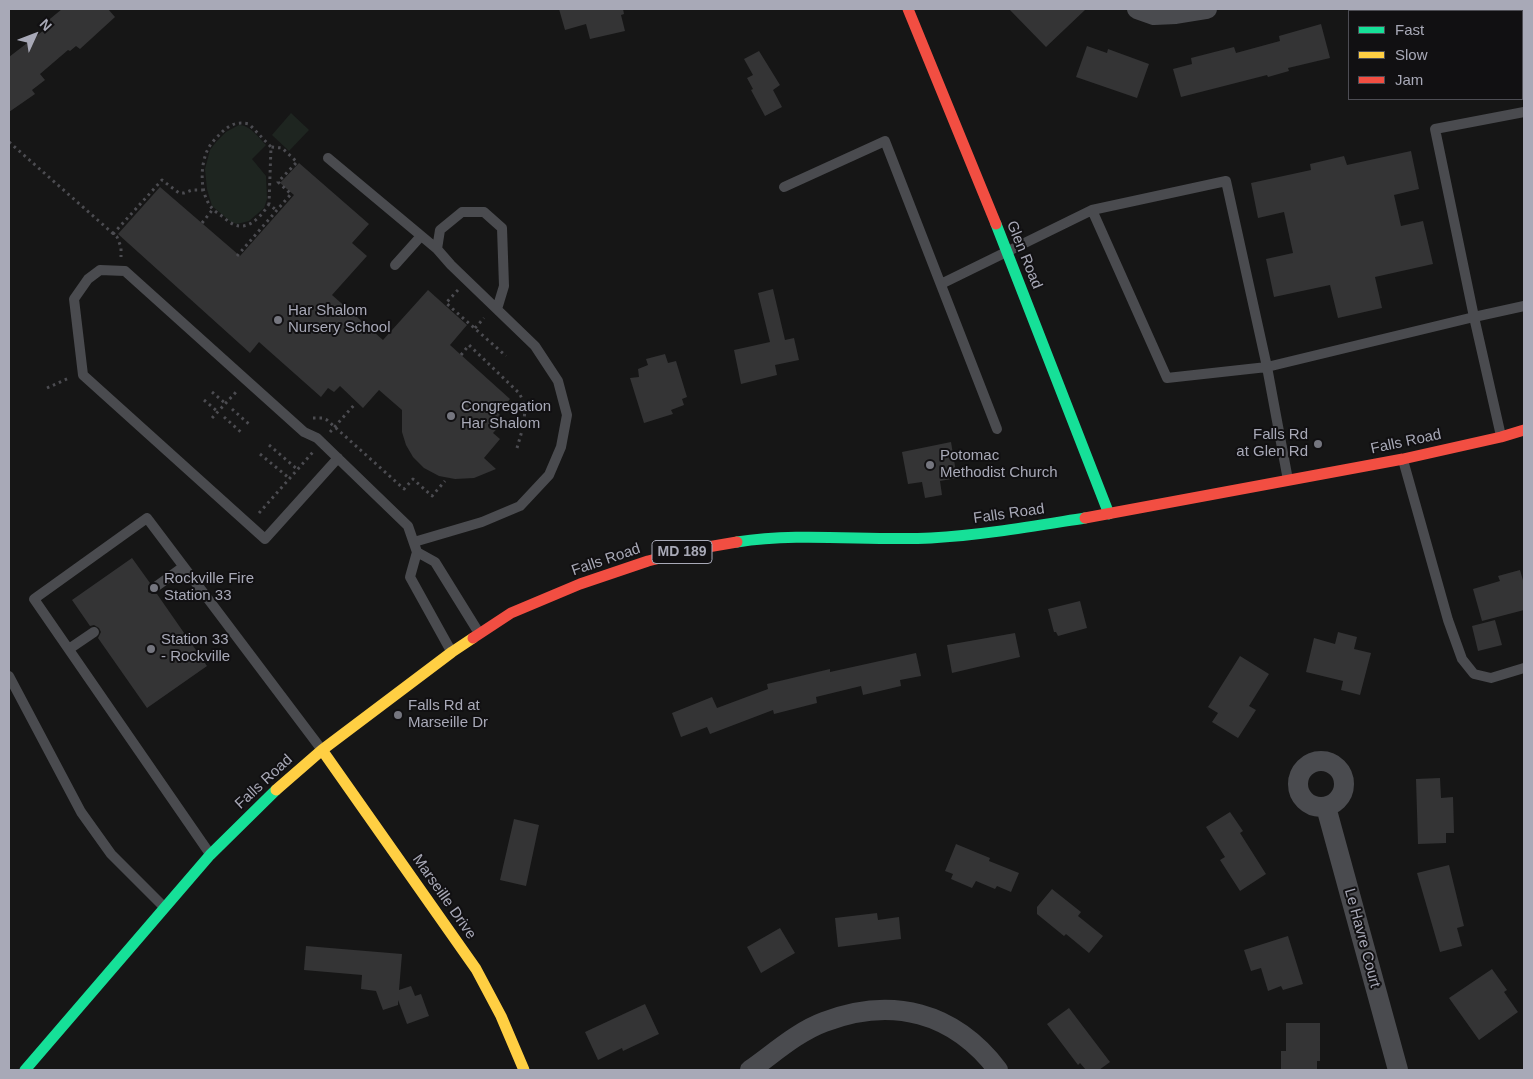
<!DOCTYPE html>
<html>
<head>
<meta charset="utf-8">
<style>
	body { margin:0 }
	#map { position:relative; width:1533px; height:1079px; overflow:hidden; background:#161616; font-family:Arial,sans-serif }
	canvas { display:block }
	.frame { position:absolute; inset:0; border:10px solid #a8a9b7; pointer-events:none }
	.legend { position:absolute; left:1348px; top:10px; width:175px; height:90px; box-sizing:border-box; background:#111012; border:1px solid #4d4d54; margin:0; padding:6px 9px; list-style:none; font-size:15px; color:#a8a9b7 }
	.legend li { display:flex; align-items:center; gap:10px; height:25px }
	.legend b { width:25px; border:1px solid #4d4d54 }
	.north { position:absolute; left:10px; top:10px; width:50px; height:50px; -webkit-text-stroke:4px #111012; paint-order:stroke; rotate:47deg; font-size:14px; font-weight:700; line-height:20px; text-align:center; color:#a8a9b7 }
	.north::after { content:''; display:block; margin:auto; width:18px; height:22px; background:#a8a9b7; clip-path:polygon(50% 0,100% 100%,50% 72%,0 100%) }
</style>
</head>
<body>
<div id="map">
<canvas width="1533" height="1079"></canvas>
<div class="frame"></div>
<ul class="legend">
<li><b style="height:6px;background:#16e098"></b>Fast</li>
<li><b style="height:6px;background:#ffcf43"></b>Slow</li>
<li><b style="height:6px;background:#f24e42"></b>Jam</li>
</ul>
<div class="north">N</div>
</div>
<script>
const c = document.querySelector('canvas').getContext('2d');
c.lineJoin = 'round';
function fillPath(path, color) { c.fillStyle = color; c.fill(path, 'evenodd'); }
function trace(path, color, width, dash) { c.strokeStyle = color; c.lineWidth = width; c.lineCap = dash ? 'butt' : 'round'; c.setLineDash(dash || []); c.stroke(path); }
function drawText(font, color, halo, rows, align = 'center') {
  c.font = font + ' Arial,sans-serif'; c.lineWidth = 4; c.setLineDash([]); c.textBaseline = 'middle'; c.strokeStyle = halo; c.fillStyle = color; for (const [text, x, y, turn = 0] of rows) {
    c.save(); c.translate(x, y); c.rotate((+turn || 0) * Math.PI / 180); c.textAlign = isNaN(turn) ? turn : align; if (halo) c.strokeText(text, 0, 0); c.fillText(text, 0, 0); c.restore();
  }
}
const green = new Path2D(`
	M 291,113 L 309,130 L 289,151 L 272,135 Z
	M 239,125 C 250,125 259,138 266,145 L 252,159 L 266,176 L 267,199 L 264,208 L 249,221 L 237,224 L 231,222 L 212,206 L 207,189 L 205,169 L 210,150 L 216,142 L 226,132 Z`);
const building = new Path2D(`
	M 62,9 L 108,9 L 115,17 L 80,49 L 76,46 L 70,51 L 68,50 L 40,74 L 45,80 L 32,90 L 35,94 L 9,112 L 9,57 L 48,27 L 45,23 Z
	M 559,9 L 623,9 L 624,14 L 621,15 L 625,31 L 590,39 L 586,24 L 565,30 Z
	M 1009,9 L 1086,9 L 1046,47 Z
	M 1321,24 L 1330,58 L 1288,68 L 1289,71 L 1268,77 L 1267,75 L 1181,97 L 1173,69 L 1192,64 L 1191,58 L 1234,47 L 1236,53 L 1280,41 L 1279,36 Z
	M 1087,46 L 1107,53 L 1108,49 L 1149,64 L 1137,98 L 1076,77 Z
	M 759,51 L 780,85 L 773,90 L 782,107 L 765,116 L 751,90 L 753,89 L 747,78 L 753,75 L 744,59 Z
	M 1411,151 L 1419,189 L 1394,195 L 1401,226 L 1423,221 L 1433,264 L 1375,277 L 1382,308 L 1338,318 L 1330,285 L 1274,297 L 1266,259 L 1293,253 L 1284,212 L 1258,218 L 1251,183 L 1311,170 L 1310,164 L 1344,156 L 1347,165 Z
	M 299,163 L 369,224 L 352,243 L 367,256 L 332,295 L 383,340 L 428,290 L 467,325 L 450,345 L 510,399 L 498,413 L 505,420 L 493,433 L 500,439 L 484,458 L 496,469 L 474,478 L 455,479 L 439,476 L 424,468 L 413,457 L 406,445 L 402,432 L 402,410 L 379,390 L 363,408 L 340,386 L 334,392 L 328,388 L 321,397 L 259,342 L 250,353 L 118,234 L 160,187 L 240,256 L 294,195 L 280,183 Z
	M 773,289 L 785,340 L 794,338 L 799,360 L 775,365 L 777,375 L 741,384 L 734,350 L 770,342 L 758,293 Z
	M 665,354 L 668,363 L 676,361 L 687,397 L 682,399 L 684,405 L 671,410 L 673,414 L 644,423 L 630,378 L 639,377 L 638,369 L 648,365 L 646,359 Z
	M 951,442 L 957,478 L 940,481 L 942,495 L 925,498 L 922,482 L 908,484 L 902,452 Z
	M 132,558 L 150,583 L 148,586 L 148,592 L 152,594 L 157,594 L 207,666 L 147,708 L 98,638 L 101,632 L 99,628 L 94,625 L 90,626 L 72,600 Z
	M 1520,570 L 1524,584 L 1524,610 L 1482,621 L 1473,589 L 1500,581 L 1498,576 Z
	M 1080,601 L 1087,628 L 1058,636 L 1056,632 L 1054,632 L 1048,609 Z
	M 1495,620 L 1502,645 L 1478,651 L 1472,626 Z
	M 1338,632 L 1357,637 L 1354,649 L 1371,653 L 1360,695 L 1341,690 L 1343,681 L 1306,672 L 1314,638 L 1335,644 Z
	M 1015,633 L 1020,657 L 952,673 L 947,645 Z
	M 916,653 L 921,676 L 900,680 L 901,686 L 863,695 L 861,686 L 816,697 L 817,703 L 774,714 L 773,710 L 710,734 L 707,727 L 681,737 L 672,713 L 712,697 L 717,708 L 768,689 L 767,684 L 830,669 L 830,672 Z
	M 1240,656 L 1269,674 L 1249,706 L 1256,710 L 1238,738 L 1212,722 L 1218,713 L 1208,707 Z
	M 1440,778 L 1441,798 L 1453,797 L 1454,833 L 1446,833 L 1446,843 L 1418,844 L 1416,779 Z
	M 1230,812 L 1243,831 L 1240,833 L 1266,874 L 1240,891 L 1220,860 L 1225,857 L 1206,827 Z
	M 514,819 L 539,825 L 526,886 L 500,880 Z
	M 956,844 L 990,858 L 989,861 L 1019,873 L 1011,892 L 997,886 L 995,889 L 976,881 L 972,888 L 951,879 L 953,874 L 945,871 Z
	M 1449,865 L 1464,926 L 1457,928 L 1462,946 L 1440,952 L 1417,873 Z
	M 1052,889 L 1081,912 L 1078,916 L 1103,936 L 1089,953 L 1066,934 L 1064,936 L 1037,914 L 1037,907 Z
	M 877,913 L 878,920 L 899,917 L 901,939 L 838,947 L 835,918 Z
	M 780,928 L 795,953 L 761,973 L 747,947 Z
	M 1288,936 L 1303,984 L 1283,990 L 1281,986 L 1268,991 L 1261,968 L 1251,971 L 1244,950 Z
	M 306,946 L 402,954 L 399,990 L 411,986 L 415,996 L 421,994 L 429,1016 L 407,1024 L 398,1000 L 398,1005 L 383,1010 L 376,991 L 361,989 L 362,975 L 304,970 Z
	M 1492,969 L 1507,990 L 1504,992 L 1518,1012 L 1479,1040 L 1449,998 Z
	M 645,1004 L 659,1034 L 623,1051 L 622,1048 L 598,1060 L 585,1032 Z
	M 1069,1008 L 1110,1062 L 1099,1070 L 1086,1070 L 1080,1063 L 1078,1065 L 1047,1024 Z
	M 1286,1023 L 1320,1023 L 1320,1061 L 1317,1061 L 1317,1070 L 1281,1070 L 1281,1051 L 1286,1051 Z`);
const path = new Path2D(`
	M 9,142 L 117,237 L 121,247 L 121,257
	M 269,204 C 264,212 254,225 243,226 C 235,227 229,222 223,217 C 219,214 214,211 211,207 C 200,193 200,167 207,151 C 210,144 216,138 221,133 C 229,125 237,121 249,124 L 271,147 L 269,204 L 277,211
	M 202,223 L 213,209
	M 113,234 L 162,180 L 179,193 L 184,193 L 192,190 L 204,190
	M 237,256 L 291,194 L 278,182 L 297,162 L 282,148 L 271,147
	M 458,290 L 446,303 L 506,356
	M 475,328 L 484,318
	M 461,355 L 469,345 L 519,393 C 530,411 522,430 517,448
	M 47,388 L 69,378
	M 212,392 L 226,404
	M 204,400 L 218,412
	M 232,409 L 250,425
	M 224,417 L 243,434
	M 212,418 L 237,391
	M 313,418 L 322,418 L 327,420 L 404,489 L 413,479 L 432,496 L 445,481
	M 330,432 L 355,404
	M 269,445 L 297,469
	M 260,454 L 289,478
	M 259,513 L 313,452`);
const lane = new Path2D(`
	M 1524,112 L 1435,129 L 1474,317 L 1524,306
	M 328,158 L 437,249
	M 784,187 L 885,141 L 997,429
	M 395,265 L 421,236
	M 941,284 L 1092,210 L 1226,181 L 1267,367 L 1167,378 L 1092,210
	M 338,458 L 265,539 L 83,375 L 74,299 L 88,279 L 100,270 L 125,271 L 304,432 L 317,438 L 408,526 L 417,552 L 410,577 L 451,651
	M 1403,460 L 1448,620 L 1462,659 L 1474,674 L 1491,678 L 1524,668
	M 1288,480 L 1267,367 L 1474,317 L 1501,436
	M 414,542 L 482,522 L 520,506 L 549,475 L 561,447 L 567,415 L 558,381 L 535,346 L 451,265 L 437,249 L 440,230 L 462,212 L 484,212 L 502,228 L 504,286 L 497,309
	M 417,552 L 435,562 L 479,633
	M 154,588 L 183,567
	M 69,649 L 94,632
	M 9,676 L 81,812 L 111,854 L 163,906
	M 210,854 L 34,599 L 147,518 L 322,750`);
const street = new Path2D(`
	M 1137,9 L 1154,15 L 1176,14 L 1207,9
	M1298 784a23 23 0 1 1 46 0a23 23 0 1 1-46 0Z
	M 1326,807 L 1398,1070
	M 750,1070 C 773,1054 797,1032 824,1022 C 892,996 954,1012 998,1070`);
const fast = new Path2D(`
	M 996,224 L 1109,514
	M 737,542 C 801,532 866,541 931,538 C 983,535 1034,526 1085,518
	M 25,1070 L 210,855 L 276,790`);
const slow = new Path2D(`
	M 322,750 L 476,969 L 501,1016 L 524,1070
	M 276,790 L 322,750 L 452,652 L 473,638`);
const jam = new Path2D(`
	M 908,9 L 996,224
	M 1085,518 L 1403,459 L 1501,437 L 1524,430
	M 473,638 L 511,613 L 580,584 L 648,561 L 696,549 L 737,542`);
const markers = [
	[278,320,5,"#75767f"],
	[451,416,5,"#75767f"],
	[1318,444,5,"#75767f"],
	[930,465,5,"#75767f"],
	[154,588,5,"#75767f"],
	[151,649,5,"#75767f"],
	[398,715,5,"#75767f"]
];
const shields = [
	[682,552,60]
];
const shieldNames = [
	["MD 189",682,552]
];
const streetNames = [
	["Glen Road",1024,255,68],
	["Falls Road",1406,442,-12],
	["Falls Road",1009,514,-8],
	["Falls Road",606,560,-19],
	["Falls Road",264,782,-43],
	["Marseille Drive",444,897,55],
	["Le Havre Court",1362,938,75]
];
const poiNames = [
	["Har Shalom",288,311],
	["Nursery School",288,328],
	["Congregation",461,407],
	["Har Shalom",461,424],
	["Falls Rd",1308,435,"right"],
	["at Glen Rd",1308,452,"right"],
	["Potomac",940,456],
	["Methodist Church",940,473],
	["Rockville Fire",164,579],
	["Station 33",164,596],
	["Station 33",161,640],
	["- Rockville",161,657],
	["Falls Rd at",408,706],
	["Marseille Dr",408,723]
];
fillPath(green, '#1e2520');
fillPath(building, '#343435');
trace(path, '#4c4c51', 3, [2.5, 4]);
trace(lane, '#4a4b4f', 10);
trace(street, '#4a4b4f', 20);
trace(fast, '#16e098', 11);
trace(slow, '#ffcf43', 11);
trace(jam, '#f24e42', 11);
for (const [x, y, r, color] of markers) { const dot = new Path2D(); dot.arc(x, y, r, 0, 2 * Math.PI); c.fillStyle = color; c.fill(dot); trace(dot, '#111012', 2); }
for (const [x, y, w] of shields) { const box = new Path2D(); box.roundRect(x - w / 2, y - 11.5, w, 23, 4); c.fillStyle = '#111012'; c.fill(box); trace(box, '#a8a9b7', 1); }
drawText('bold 14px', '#a8a9b7', null, shieldNames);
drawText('15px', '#a8a9b7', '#111012', streetNames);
drawText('15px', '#a8a9b7', '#111012', poiNames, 'left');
</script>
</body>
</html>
